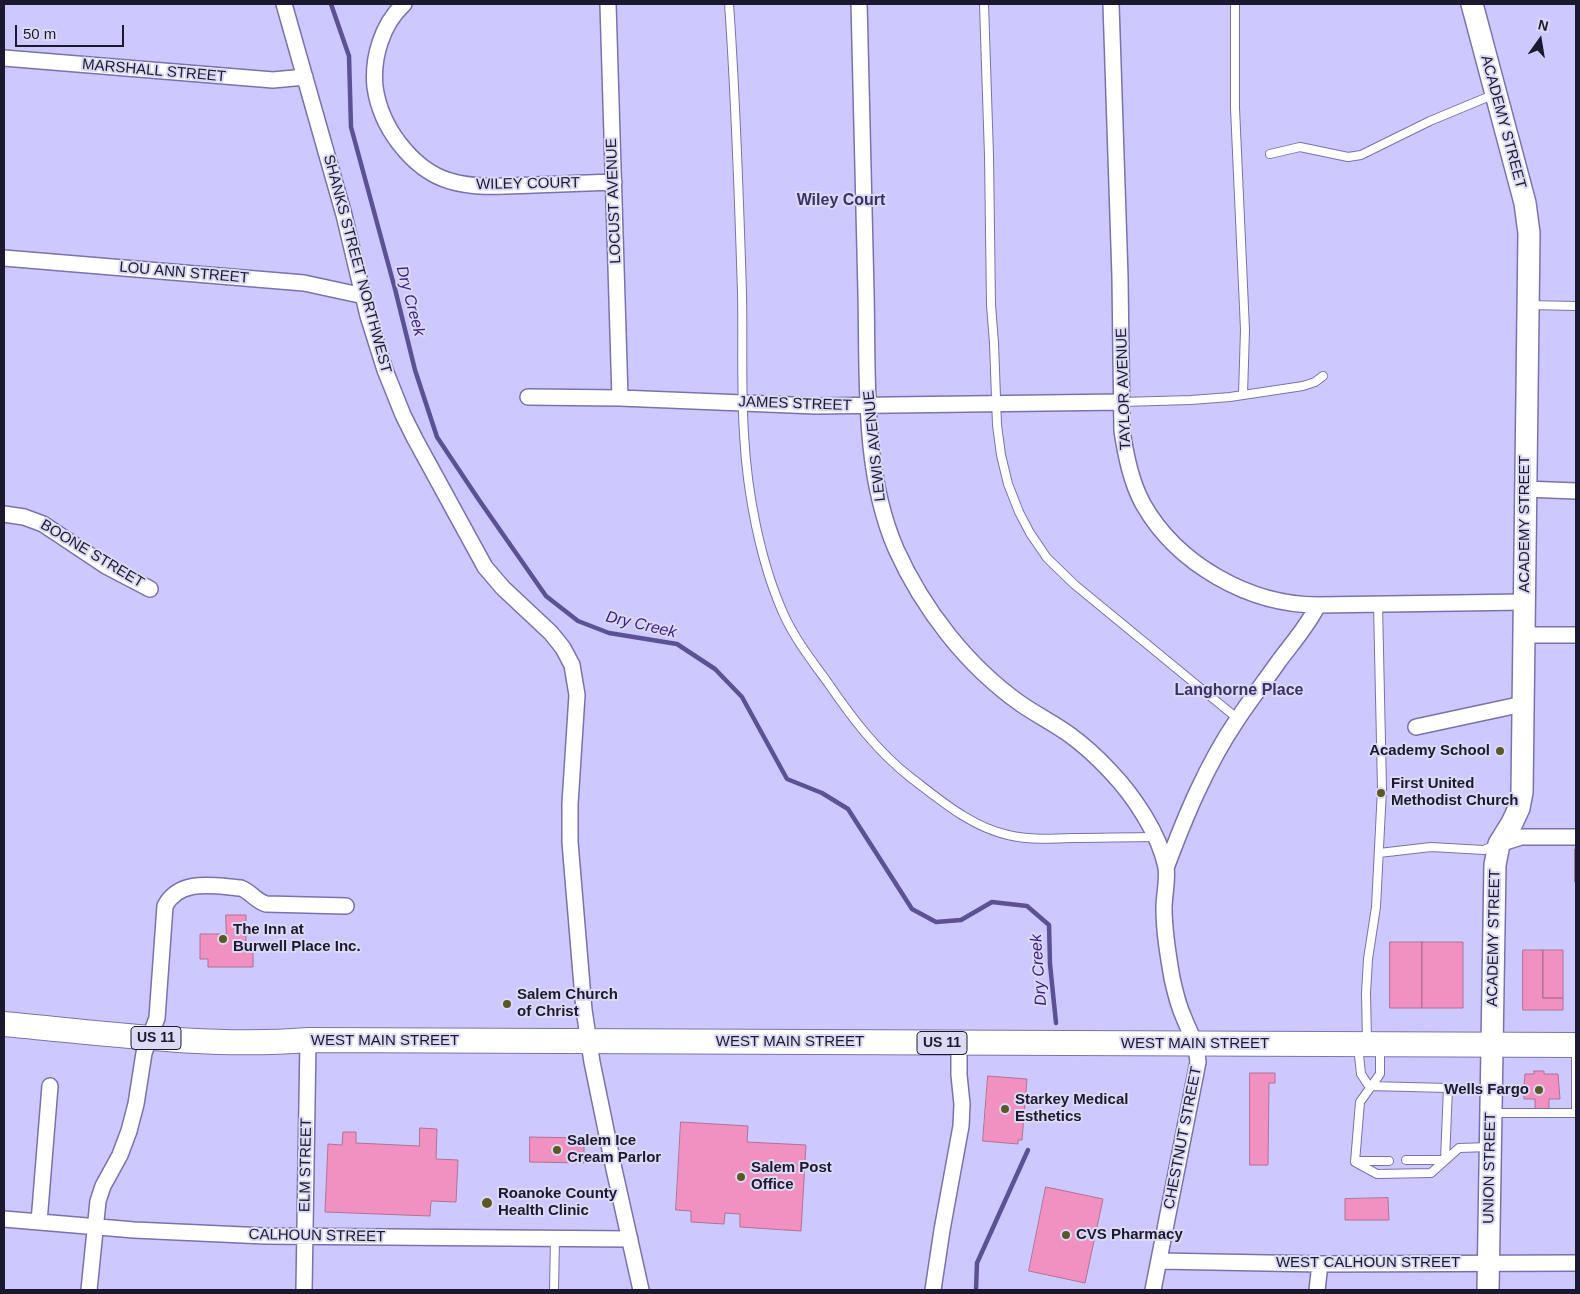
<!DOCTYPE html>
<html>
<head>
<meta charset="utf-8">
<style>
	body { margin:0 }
	#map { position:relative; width:1580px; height:1294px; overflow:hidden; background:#cdc9fe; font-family:Helvetica,sans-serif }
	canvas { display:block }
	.frame { position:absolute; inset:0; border:5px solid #1c1830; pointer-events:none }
	.north { position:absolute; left:1515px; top:15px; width:50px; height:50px; -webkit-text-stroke:4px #dbd9f4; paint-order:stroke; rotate:13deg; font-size:14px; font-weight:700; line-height:20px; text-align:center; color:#1c1830 }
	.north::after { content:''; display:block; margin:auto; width:18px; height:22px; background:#1c1830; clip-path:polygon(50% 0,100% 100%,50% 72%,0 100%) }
	.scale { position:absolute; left:15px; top:25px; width:109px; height:22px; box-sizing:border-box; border:2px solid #1c1830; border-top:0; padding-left:6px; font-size:15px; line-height:18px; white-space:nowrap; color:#1c1830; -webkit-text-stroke:4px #dbd9f4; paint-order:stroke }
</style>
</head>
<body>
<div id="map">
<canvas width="1580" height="1294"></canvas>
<div class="frame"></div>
<div class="north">N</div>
<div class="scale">50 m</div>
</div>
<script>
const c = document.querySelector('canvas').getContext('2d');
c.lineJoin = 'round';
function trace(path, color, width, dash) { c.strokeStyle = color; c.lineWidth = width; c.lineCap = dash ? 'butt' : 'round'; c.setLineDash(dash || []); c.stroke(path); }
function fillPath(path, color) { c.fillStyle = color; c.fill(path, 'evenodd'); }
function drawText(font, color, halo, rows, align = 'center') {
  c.font = font + ' Helvetica,sans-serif'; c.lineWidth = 4; c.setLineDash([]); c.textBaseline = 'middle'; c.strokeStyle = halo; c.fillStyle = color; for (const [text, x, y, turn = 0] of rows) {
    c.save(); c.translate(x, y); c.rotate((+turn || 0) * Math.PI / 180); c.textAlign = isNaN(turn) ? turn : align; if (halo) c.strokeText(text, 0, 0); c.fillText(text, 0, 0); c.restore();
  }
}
const stream = new Path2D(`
	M 331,4 L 349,56 L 351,127 L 395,289 L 415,370 L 437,437 L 479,500 L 546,596 L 578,621 L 609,633 L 677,644 L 715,669 L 742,697 L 787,779 L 822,793 L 848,809 L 912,909 L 936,922 L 961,920 L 992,902 L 1027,906 L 1049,925 L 1050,964 L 1056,1023
	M 976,1290 L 977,1263 L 1028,1150`);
const building = new Path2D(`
	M 1575,849 L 1576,849 L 1576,882 L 1575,882 Z
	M 226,915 L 246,915 L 246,944 L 253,946 L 253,967 L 208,967 L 208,959 L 200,959 L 200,934 L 226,934 Z
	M 1390,942 L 1422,942 L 1422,1008 L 1390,1008 Z
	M 1422,942 L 1463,942 L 1463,1008 L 1422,1008 Z
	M 1523,950 L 1543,950 L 1543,998 L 1563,998 L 1563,1010 L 1523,1010 Z
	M 1543,950 L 1563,950 L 1563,998 L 1543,998 Z
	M 1534,1071 L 1544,1071 L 1544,1074 L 1558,1074 L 1560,1099 L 1549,1099 L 1549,1111 L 1535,1111 L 1535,1099 L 1524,1099 L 1524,1094 L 1521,1094 L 1521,1087 L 1524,1087 L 1525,1074 L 1534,1074 Z
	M 1250,1073 L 1275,1073 L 1275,1083 L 1269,1083 L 1268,1165 L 1250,1165 Z
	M 988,1076 L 1027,1079 L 1022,1140 L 1018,1140 L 1018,1144 L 983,1141 Z
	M 681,1122 L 748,1126 L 747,1142 L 806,1145 L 801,1231 L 740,1227 L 740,1214 L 725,1213 L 724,1224 L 691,1222 L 691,1211 L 676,1210 Z
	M 420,1128 L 437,1129 L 436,1159 L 458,1160 L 456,1202 L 431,1201 L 430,1216 L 325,1212 L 328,1144 L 342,1145 L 343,1132 L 356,1132 L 356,1143 L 419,1146 Z
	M 530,1137 L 584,1138 L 584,1163 L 530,1162 Z
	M 1046,1187 L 1103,1199 L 1085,1283 L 1029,1271 Z
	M 1388,1198 L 1389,1220 L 1345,1220 L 1345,1199 Z`);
const lane = new Path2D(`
	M 729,4 C 736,100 739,196 742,293 C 743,340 741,387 744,434 C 747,492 760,562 784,615 C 795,639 812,661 828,683 C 852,718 877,751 910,777 C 939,799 971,827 1008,835 C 1029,840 1051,839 1073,838 C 1100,838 1127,837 1155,837
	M 984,4 L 989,156 L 991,305 L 994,343 L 997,425 L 1001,455 L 1008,484 L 1019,512 L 1030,533 L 1047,558 L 1075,585 L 1238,719
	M 1235,4 L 1235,108 L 1245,330 L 1243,394
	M 1270,154 L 1300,147 L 1348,157 L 1361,155 L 1430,121 L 1495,94
	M 1528,305 L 1576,306
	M 1122,402 L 1191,400 L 1230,397 L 1303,386 L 1315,382 L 1323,376
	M 1379,853 L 1431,847 L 1484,850 L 1495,845
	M 1367,1041 L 1366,993 L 1368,959 L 1376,907 L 1382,789 L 1378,604
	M 1358,1046 L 1361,1074 L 1369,1086
	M 1380,1046 L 1380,1074 L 1360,1102 L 1355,1162 L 1377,1174 L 1431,1173 L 1459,1148 L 1490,1147
	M 1369,1086 L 1448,1088 L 1445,1160
	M 1493,1113 L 1576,1113 L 1576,1047
	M 1406,1160 L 1445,1160
	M 1355,1161 L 1389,1161
	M 554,1290 L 555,1239`);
const street = new Path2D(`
	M 284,4 L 344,215 L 368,316 L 385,370 L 403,415 L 415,439 L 485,567 L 503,588 L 551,633 L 563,648 L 572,665 L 577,695 L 570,804 L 570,842 L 584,1010 L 592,1062 L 614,1169 L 641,1290
	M 404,4 C 382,24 372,58 375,87 C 378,108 386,126 399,143 C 412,160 429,175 450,181 C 477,189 506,186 534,185 C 560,184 587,183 614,182
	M 608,4 L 620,398
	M 859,4 C 862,100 864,196 866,293 C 868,376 862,471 896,549 C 923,609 967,666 1021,704 C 1037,715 1055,724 1070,735 C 1085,746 1098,758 1110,771 C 1133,795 1159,833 1166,867 C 1168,880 1164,895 1164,908 C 1164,932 1168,955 1172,978 C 1175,992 1178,1005 1184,1018 C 1190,1033 1197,1045 1198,1062 L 1153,1290
	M 1111,4 L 1120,277 L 1122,431 C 1126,456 1131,482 1143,504 C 1177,564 1249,605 1318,605 L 1525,602
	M 4,58 L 273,80 L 305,77
	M 4,258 L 304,283 L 364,296
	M 528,397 L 620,398 L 816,406 L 1122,402
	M 1525,489 L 1576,491
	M 4,514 L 24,517 L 43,524 L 106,566 L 150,589
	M 1524,635 L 1576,635
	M 1416,727 L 1523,704
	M 1499,844 L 1521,837 L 1576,837
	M 1166,868 C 1185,817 1206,766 1237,720 C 1250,700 1265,681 1279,661 C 1293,642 1307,627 1318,605
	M 4,1219 L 134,1230 L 265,1236 L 630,1239
	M 39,1222 L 50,1086
	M 1159,1261 L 1320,1264 L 1576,1263
	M 89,1290 L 98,1201 L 103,1186 L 120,1155 L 129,1131 L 136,1104 L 144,1053 L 157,1018 L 165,906 C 180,878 214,886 241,888 C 251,892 256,901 266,904 L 346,906
	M 304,1290 L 308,1040
	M 933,1290 L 942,1230 L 961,1126 L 962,1104 L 959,1075 L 959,1043
	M 1317,1290 L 1320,1264`);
const secondary = new Path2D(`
	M 1472,4 L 1525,203 L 1529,233 L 1522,792 L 1519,808 L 1512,823 L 1499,844 L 1495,865 L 1488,1290`);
const primary = new Path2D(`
	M 4,1024 C 104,1033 207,1048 308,1040 L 1576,1045`);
const markers = [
	[1500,751,5,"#5a5926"],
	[1381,793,5,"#5a5926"],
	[223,939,5,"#5a5926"],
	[507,1004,5,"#5a5926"],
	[1539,1090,5,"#5a5926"],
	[1005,1109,5,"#5a5926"],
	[557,1150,5,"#5a5926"],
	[741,1177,5,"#5a5926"],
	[487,1203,6,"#5a5926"],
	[1066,1235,5,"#5a5926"]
];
const shields = [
	[156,1038,50],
	[942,1043,50]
];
const shieldNames = [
	["US 11",156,1038],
	["US 11",942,1043]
];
const streetNames = [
	["MARSHALL STREET",154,71,5],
	["ACADEMY STREET",1503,122,75],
	["WILEY COURT",528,184,-1],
	["LOCUST AVENUE",614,201,-92],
	["SHANKS STREET NORTHWEST",357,264,75],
	["LOU ANN STREET",184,273,5],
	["TAYLOR AVENUE",1124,389,-92],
	["JAMES STREET",795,404,2],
	["LEWIS AVENUE",875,446,-96],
	["ACADEMY STREET",1525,524,-90],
	["BOONE STREET",92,554,31],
	["ACADEMY STREET",1494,938,-89],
	["WEST MAIN STREET",385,1041],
	["WEST MAIN STREET",790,1042],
	["WEST MAIN STREET",1195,1044],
	["CHESTNUT STREET",1183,1138,-79],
	["ELM STREET",306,1165,-89],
	["UNION STREET",1490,1168,-89],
	["CALHOUN STREET",317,1236,1],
	["WEST CALHOUN STREET",1368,1263]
];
const poiNames = [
	["Academy School",1490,751,"right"],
	["First United",1391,784],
	["Methodist Church",1391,801],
	["The Inn at",233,930],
	["Burwell Place Inc.",233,947],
	["Salem Church",517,995],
	["of Christ",517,1012],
	["Wells Fargo",1529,1090,"right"],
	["Starkey Medical",1015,1100],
	["Esthetics",1015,1117],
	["Salem Ice",567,1141],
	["Cream Parlor",567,1158],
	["Salem Post",751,1168],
	["Office",751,1185],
	["Roanoke County",498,1194],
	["Health Clinic",498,1211],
	["CVS Pharmacy",1076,1235]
];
const neighbourhoodNames = [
	["Wiley Court",841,201],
	["Langhorne Place",1239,691]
];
const waterNames = [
	["Dry Creek",410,301,75],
	["Dry Creek",641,625,13],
	["Dry Creek",1039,970,-94]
];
trace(stream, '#5c5194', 4.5);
fillPath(building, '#f191c2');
trace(building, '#b27192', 1);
trace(lane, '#7972ae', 10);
trace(street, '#7972ae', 18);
trace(secondary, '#7972ae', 24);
trace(primary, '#7972ae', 26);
trace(lane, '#fff', 8);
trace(street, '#fff', 15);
trace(secondary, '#fff', 21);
trace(primary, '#fff', 24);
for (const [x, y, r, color] of markers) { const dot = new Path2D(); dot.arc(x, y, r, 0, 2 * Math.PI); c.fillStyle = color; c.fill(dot); trace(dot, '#dbd9f4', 2); }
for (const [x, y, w] of shields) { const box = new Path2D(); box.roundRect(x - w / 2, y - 11.5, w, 23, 4); c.fillStyle = '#dbd9f4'; c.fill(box); trace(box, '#1c1830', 1); }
drawText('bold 14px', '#1c1830', null, shieldNames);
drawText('15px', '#1c1830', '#dbd9f4', streetNames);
drawText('bold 15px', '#1c1830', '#dbd9f4', poiNames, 'left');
drawText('bold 16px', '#3a3167', '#dbd9f4', neighbourhoodNames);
drawText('italic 16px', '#3b1c84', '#dbd9f4', waterNames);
</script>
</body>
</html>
